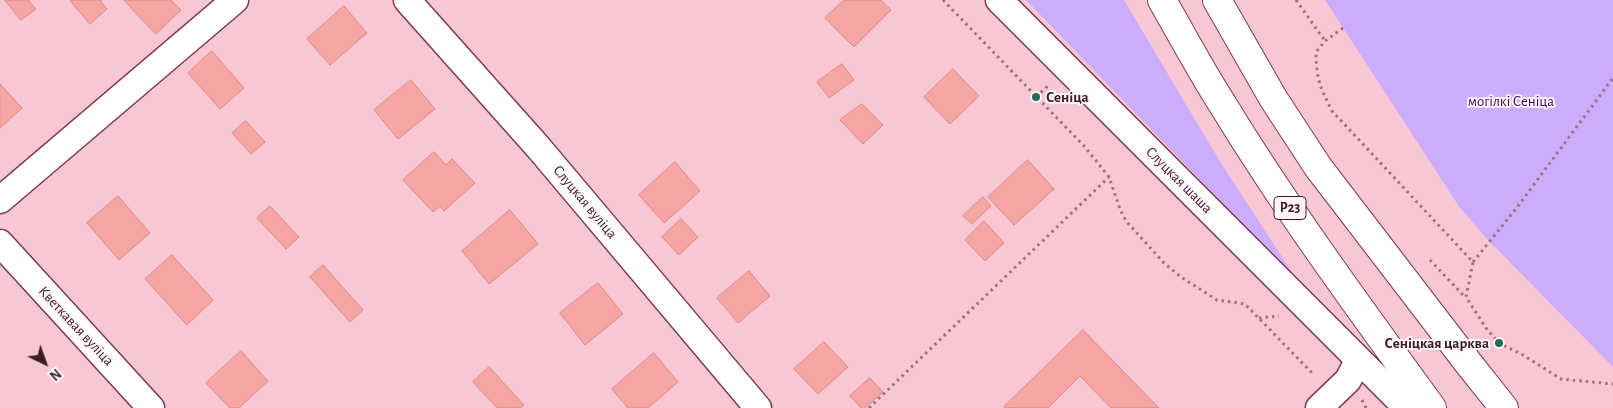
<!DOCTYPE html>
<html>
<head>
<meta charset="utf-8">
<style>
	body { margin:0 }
	#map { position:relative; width:1613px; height:408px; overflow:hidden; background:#f9c7d3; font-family:"Alegreya Sans",sans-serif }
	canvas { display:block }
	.north { position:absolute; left:20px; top:338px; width:50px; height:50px; -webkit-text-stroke:4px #fdf5f7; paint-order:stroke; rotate:138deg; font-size:14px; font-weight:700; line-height:20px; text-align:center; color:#3b1d26 }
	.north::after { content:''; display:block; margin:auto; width:18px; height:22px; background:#3b1d26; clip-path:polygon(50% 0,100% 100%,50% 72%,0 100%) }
</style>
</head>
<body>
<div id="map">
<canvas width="1613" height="408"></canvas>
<div class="north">N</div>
</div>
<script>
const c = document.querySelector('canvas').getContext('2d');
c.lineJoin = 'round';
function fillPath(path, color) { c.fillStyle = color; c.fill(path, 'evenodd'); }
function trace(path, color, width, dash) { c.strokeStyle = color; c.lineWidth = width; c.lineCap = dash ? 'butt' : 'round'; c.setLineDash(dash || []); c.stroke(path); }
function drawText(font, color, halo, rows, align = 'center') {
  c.font = font + ' "Alegreya Sans",sans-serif'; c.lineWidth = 4; c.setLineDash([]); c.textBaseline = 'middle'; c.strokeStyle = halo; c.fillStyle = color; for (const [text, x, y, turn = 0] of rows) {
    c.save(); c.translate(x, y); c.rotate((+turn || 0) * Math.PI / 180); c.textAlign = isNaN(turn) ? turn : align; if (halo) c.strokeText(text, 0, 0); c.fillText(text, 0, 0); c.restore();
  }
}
const green = new Path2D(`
	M 1026,0 L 1124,0 L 1219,160 L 1297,280 Z
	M 1325,0 L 1613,0 L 1613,367 L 1489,241 L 1460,208 Z`);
const building = new Path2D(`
	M 5,0 L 28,0 L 36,9 L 21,20 Z
	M 70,0 L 100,0 L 107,9 L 90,24 Z
	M 124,0 L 171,0 L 181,10 L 156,34 Z
	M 844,0 L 881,0 L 891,10 L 854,47 L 825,18 Z
	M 344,6 L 367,33 L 330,65 L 307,39 Z
	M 212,51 L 244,88 L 220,109 L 188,73 Z
	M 842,64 L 854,80 L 829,98 L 817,82 Z
	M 953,69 L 979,96 L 950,124 L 924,97 Z
	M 411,80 L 435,109 L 398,139 L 374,110 Z
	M 0,84 L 22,108 L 0,128 Z
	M 862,104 L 883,125 L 863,144 L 840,120 Z
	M 246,121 L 265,142 L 251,154 L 232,133 Z
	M 434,152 L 446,165 L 452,159 L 475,183 L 444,211 L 440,206 L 433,212 L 403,180 Z
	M 1028,160 L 1054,189 L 1014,225 L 988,197 Z
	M 675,162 L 700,191 L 664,223 L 639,195 Z
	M 118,196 L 150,233 L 119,260 L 87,223 Z
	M 983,197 L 991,206 L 972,224 L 963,216 Z
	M 270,206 L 299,237 L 286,249 L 257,218 Z
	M 510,210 L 538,244 L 489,284 L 462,251 Z
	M 681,219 L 698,237 L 679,255 L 662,237 Z
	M 984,221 L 1004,243 L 985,261 L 965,240 Z
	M 172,255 L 213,300 L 187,325 L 145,279 Z
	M 323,265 L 363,310 L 350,322 L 310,277 Z
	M 749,271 L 770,296 L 738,323 L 717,298 Z
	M 598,283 L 623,314 L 585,345 L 560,313 Z
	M 1083,330 L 1159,408 L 1111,408 L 1080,376 L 1048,408 L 1005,408 L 1004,407 Z
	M 824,342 L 848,367 L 818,394 L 794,369 Z
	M 241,351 L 268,381 L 239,408 L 230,408 L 206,383 Z
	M 654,353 L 678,382 L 648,408 L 628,408 L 612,389 Z
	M 489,367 L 524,405 L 520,408 L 497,408 L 473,382 Z
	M 870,378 L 883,392 L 865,408 L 861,408 L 850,396 Z`);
const path = new Path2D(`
	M 943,0 L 1085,147 L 1109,177 L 1120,209 L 1126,221 L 1164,263 L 1181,277 L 1217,300 L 1245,304 L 1313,374
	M 1296,0 L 1325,41
	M 1343,28 L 1325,41 L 1316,52 C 1316,78 1320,87 1332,111 L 1473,262 L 1466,297 L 1486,328 L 1499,343 L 1523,355 L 1561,379 L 1613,384
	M 1036,97 L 1050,84
	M 1430,260 L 1465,297
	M 1473,262 L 1515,210 L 1613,78
	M 1259,318 L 1279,316
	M 1362,400 L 1366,408
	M 869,408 L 1109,177`);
const minor = new Path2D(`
	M 407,0 L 538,147 L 758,408
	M 999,0 L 1407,408
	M 0,200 L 235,0
	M 0,243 L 151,408
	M 1319,408 L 1348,380 L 1358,361`);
const highway = new Path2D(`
	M 1162,0 C 1182,35 1201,71 1223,105 C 1287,210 1360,309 1432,408
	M 1217,0 L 1273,98 L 1318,167 L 1469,364 L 1504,408`);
const markers = [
	[1036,97,5,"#236b60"],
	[1499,343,5,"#236b60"]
];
const shields = [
	[1290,208,32]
];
const shieldNames = [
	["Р23",1290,208]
];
const poiNames = [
	["Сеніца",1046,97],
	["Сеніцкая царква",1489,343,"right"]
];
const parkNames = [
	["могілкі Сеніца",1511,101]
];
const streetNames = [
	["Слуцкая шаша",1179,180,45],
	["Слуцкая вуліца",585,202,50],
	["Кветкавая вуліца",76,326,47]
];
fillPath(green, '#ccacfd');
fillPath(building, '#f6a6a2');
trace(building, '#d98986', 1);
trace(minor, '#7e394f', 29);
trace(highway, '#7e394f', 30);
trace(path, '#9b737d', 3, [2.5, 4]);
trace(minor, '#fff', 26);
trace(highway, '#fff', 28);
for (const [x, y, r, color] of markers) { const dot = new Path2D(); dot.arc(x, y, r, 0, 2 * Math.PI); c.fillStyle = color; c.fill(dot); trace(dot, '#fdf5f7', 2); }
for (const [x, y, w] of shields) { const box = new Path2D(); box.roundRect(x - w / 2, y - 11.5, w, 23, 4); c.fillStyle = '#fdf5f7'; c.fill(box); trace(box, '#3b1d26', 1); }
drawText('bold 14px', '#3b1d26', null, shieldNames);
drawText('bold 15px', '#3b1d26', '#fdf5f7', poiNames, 'left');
drawText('15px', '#3f0a6c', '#fdf5f7', parkNames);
drawText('15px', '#3b1d26', '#fdf5f7', streetNames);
</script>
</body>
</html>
